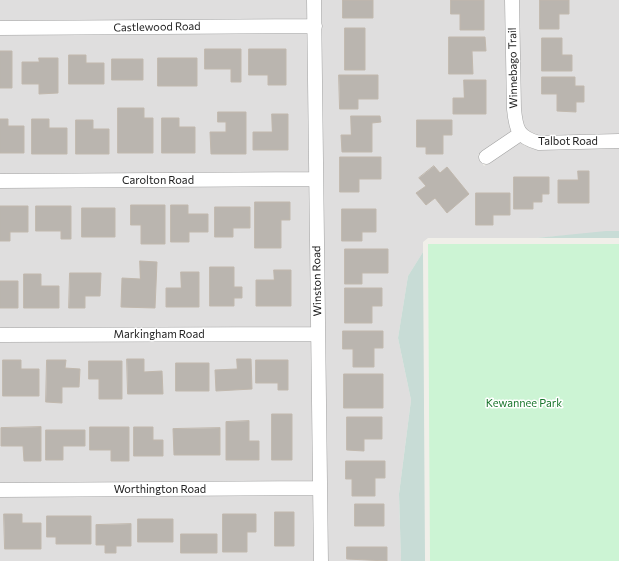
<!DOCTYPE html>
<html>
<head>
<meta charset="utf-8">
<style>
	body { margin:0 }
	canvas { display:block; background:#f0efe9 }
</style>
</head>
<body>
<canvas width="619" height="561"></canvas>
<script>
const c = document.querySelector('canvas').getContext('2d');
c.lineJoin = 'round';
function fillPath(path, color) { c.fillStyle = color; c.fill(path, 'evenodd'); }
function trace(path, color, width, dash) { c.strokeStyle = color; c.lineWidth = width; c.lineCap = dash ? 'butt' : 'round'; c.setLineDash(dash || []); c.stroke(path); }
function drawText(font, color, halo, rows, align = 'center') {
  c.font = font + ' Commissioner,sans-serif'; c.lineWidth = 3; c.setLineDash([]); c.textBaseline = 'middle'; c.strokeStyle = halo; c.fillStyle = color; for (const [text, x, y, turn = 0] of rows) {
    c.save(); c.translate(x, y); c.rotate((+turn || 0) * Math.PI / 180); c.textAlign = isNaN(turn) ? turn : align; if (halo) c.strokeText(text, 0, 0); c.fillText(text, 0, 0); c.restore();
  }
}
const residential = new Path2D(`
	M 0,0 L 308,0 L 309,19 L 0,22 Z
	M 320,0 L 506,0 L 512,131 L 478,155 L 484,166 L 520,142 L 525,146 L 540,150 L 619,148 L 619,231 L 536,238 L 428,238 L 423,242 L 423,252 L 408,276 L 398,338 L 411,400 L 399,494 L 401,561 L 327,561 Z
	M 518,0 L 619,0 L 619,134 L 540,136 L 525,129 L 521,121 Z
	M 309,32 L 310,172 L 0,174 L 0,35 Z
	M 310,185 L 312,327 L 0,329 L 0,188 Z
	M 312,340 L 314,481 L 0,483 L 0,342 Z
	M 314,494 L 315,561 L 0,561 L 0,496 Z`);
const wetland = new Path2D(`
	M 606,231 L 619,231 L 619,238 L 536,238 Z
	M 423,252 L 425,561 L 401,561 L 399,494 L 411,400 L 398,338 L 408,276 Z`);
const park = new Path2D(`
	M 428,244 L 619,244 L 619,561 L 430,561 Z`);
const building = new Path2D(`
	M 343,0 L 373,0 L 373,18 L 343,18 Z
	M 451,0 L 484,0 L 484,30 L 460,30 L 460,14 L 451,14 Z
	M 540,0 L 569,0 L 569,14 L 559,14 L 559,29 L 540,29 Z
	M 345,28 L 365,28 L 365,70 L 345,70 Z
	M 449,37 L 485,37 L 486,51 L 472,51 L 473,74 L 449,74 Z
	M 542,38 L 562,38 L 562,55 L 572,55 L 572,71 L 542,71 Z
	M 205,49 L 241,49 L 241,82 L 231,82 L 231,69 L 205,69 Z
	M 249,49 L 286,49 L 286,85 L 268,85 L 268,75 L 249,75 Z
	M 0,51 L 12,51 L 12,88 L 0,88 Z
	M 69,55 L 86,55 L 86,63 L 104,63 L 104,84 L 69,84 Z
	M 39,58 L 58,58 L 58,93 L 39,94 L 39,84 L 22,84 L 22,62 L 39,62 Z
	M 158,58 L 197,58 L 197,86 L 158,86 Z
	M 112,59 L 143,59 L 143,80 L 112,80 Z
	M 339,75 L 378,75 L 378,99 L 358,99 L 358,109 L 340,109 Z
	M 542,77 L 575,77 L 575,86 L 584,86 L 584,102 L 576,102 L 576,112 L 557,111 L 557,94 L 542,94 Z
	M 464,80 L 486,80 L 486,114 L 453,114 L 453,98 L 464,98 Z
	M 118,108 L 144,108 L 144,118 L 153,118 L 153,153 L 118,153 Z
	M 218,112 L 246,112 L 246,154 L 211,154 L 210,132 L 226,132 L 226,122 L 218,122 Z
	M 272,114 L 288,114 L 288,150 L 253,150 L 253,132 L 272,132 Z
	M 351,116 L 380,116 L 381,122 L 372,123 L 372,152 L 342,152 L 341,135 L 351,135 Z
	M 162,118 L 179,118 L 179,127 L 195,127 L 195,153 L 162,153 Z
	M 0,119 L 8,119 L 8,126 L 24,126 L 24,153 L 0,153 Z
	M 32,119 L 49,119 L 49,128 L 67,128 L 67,154 L 32,154 Z
	M 76,120 L 93,120 L 93,129 L 109,129 L 109,154 L 76,154 Z
	M 417,120 L 452,120 L 452,135 L 443,135 L 443,154 L 426,154 L 426,147 L 417,147 Z
	M 340,157 L 381,157 L 381,179 L 359,179 L 359,192 L 340,192 Z
	M 434,166 L 440,173 L 447,167 L 469,194 L 447,213 L 435,198 L 426,205 L 416,193 L 426,186 L 419,178 Z
	M 578,171 L 589,171 L 589,203 L 558,203 L 558,180 L 578,180 Z
	M 514,177 L 549,177 L 549,194 L 542,194 L 542,202 L 533,202 L 533,209 L 514,209 Z
	M 476,193 L 510,193 L 510,215 L 493,215 L 493,225 L 476,225 Z
	M 255,202 L 290,202 L 290,220 L 281,220 L 281,248 L 255,248 Z
	M 131,205 L 165,205 L 165,244 L 141,244 L 141,225 L 131,225 Z
	M 171,205 L 188,205 L 188,214 L 208,214 L 208,232 L 189,232 L 189,242 L 171,242 Z
	M 0,206 L 28,206 L 28,232 L 10,232 L 10,241 L 0,241 Z
	M 36,206 L 71,206 L 71,239 L 61,239 L 61,231 L 36,231 Z
	M 215,207 L 250,207 L 250,228 L 233,228 L 233,237 L 215,237 Z
	M 82,208 L 115,208 L 115,237 L 82,237 Z
	M 342,209 L 376,209 L 376,232 L 362,232 L 362,241 L 342,241 Z
	M 345,249 L 388,249 L 388,273 L 362,273 L 362,284 L 345,284 Z
	M 140,261 L 157,262 L 155,308 L 121,307 L 122,278 L 140,279 Z
	M 210,267 L 234,267 L 234,287 L 242,287 L 242,298 L 234,298 L 234,306 L 210,306 Z
	M 274,270 L 291,270 L 291,306 L 256,306 L 256,280 L 274,280 Z
	M 181,272 L 199,272 L 199,307 L 166,307 L 166,288 L 181,288 Z
	M 70,273 L 101,273 L 100,296 L 85,296 L 85,308 L 69,308 Z
	M 24,274 L 41,274 L 41,286 L 59,286 L 59,308 L 24,308 Z
	M 0,281 L 18,281 L 18,308 L 0,308 Z
	M 345,288 L 382,288 L 382,306 L 372,306 L 372,323 L 345,323 Z
	M 343,331 L 383,331 L 383,348 L 374,348 L 374,367 L 353,367 L 353,349 L 343,349 Z
	M 127,359 L 144,359 L 144,372 L 162,371 L 163,394 L 128,394 Z
	M 237,359 L 251,359 L 252,389 L 216,391 L 215,370 L 237,369 Z
	M 3,360 L 21,360 L 21,369 L 39,369 L 39,396 L 3,396 Z
	M 47,360 L 66,360 L 65,368 L 80,369 L 79,387 L 62,387 L 62,403 L 46,402 Z
	M 256,360 L 288,360 L 288,390 L 278,390 L 278,383 L 256,383 Z
	M 89,361 L 122,361 L 122,399 L 99,399 L 99,379 L 89,379 Z
	M 176,363 L 209,363 L 209,391 L 176,391 Z
	M 344,374 L 383,374 L 383,408 L 344,408 Z
	M 272,414 L 292,414 L 292,460 L 272,460 Z
	M 347,417 L 382,417 L 382,439 L 364,439 L 364,451 L 347,450 Z
	M 249,421 L 249,441 L 259,441 L 259,460 L 226,460 L 226,422 Z
	M 41,427 L 41,461 L 24,461 L 23,446 L 1,446 L 1,428 Z
	M 90,427 L 129,427 L 129,461 L 111,461 L 111,450 L 90,450 Z
	M 134,427 L 153,427 L 153,440 L 163,440 L 163,456 L 134,456 Z
	M 220,428 L 220,455 L 174,455 L 173,429 Z
	M 46,430 L 85,430 L 85,446 L 63,446 L 63,460 L 46,460 Z
	M 346,461 L 385,461 L 385,478 L 375,478 L 375,496 L 352,496 L 352,479 L 346,479 Z
	M 355,504 L 384,504 L 384,526 L 355,526 Z
	M 275,512 L 294,512 L 294,546 L 275,546 Z
	M 4,514 L 22,514 L 22,523 L 41,523 L 41,549 L 5,549 Z
	M 223,514 L 256,514 L 256,532 L 247,532 L 247,552 L 223,552 Z
	M 47,516 L 91,516 L 91,544 L 56,544 L 56,537 L 47,537 Z
	M 138,519 L 173,519 L 173,542 L 138,542 Z
	M 131,524 L 131,546 L 116,546 L 116,553 L 105,553 L 105,545 L 96,545 L 96,525 Z
	M 181,534 L 217,534 L 217,553 L 181,553 Z
	M 347,547 L 387,547 L 387,561 L 347,559 Z`);
const street = new Path2D(`
	M 314,0 L 321,561
	M 512,0 L 514,109 C 516,130 518,137 539,143 L 619,141
	M 0,28 L 315,26
	M 486,157 L 520,134
	M 0,181 L 316,179
	M 0,335 L 318,334
	M 0,490 L 320,488`);
const streetNames = [
	["Castlewood Road",157,27,-1],
	["Winnebago Trail",513,68,-91],
	["Talbot Road",568,141],
	["Carolton Road",158,180],
	["Winston Road",317,281,-91],
	["Markingham Road",159,334],
	["Worthington Road",160,489]
];
const parkNames = [
	["Kewannee Park",524,403]
];
fillPath(residential, '#dfdede');
fillPath(wetland, '#c8dcd6');
fillPath(park, '#ccf4d4');
fillPath(building, '#bab5af');
trace(building, '#c1b8ad', 1);
trace(street, '#a2a2a2', 15);
trace(street, '#fff', 14);
drawText('11px', '#212121', '#fff', streetNames);
drawText('11px', '#19752c', '#fff', parkNames);
</script>
</body>
</html>
